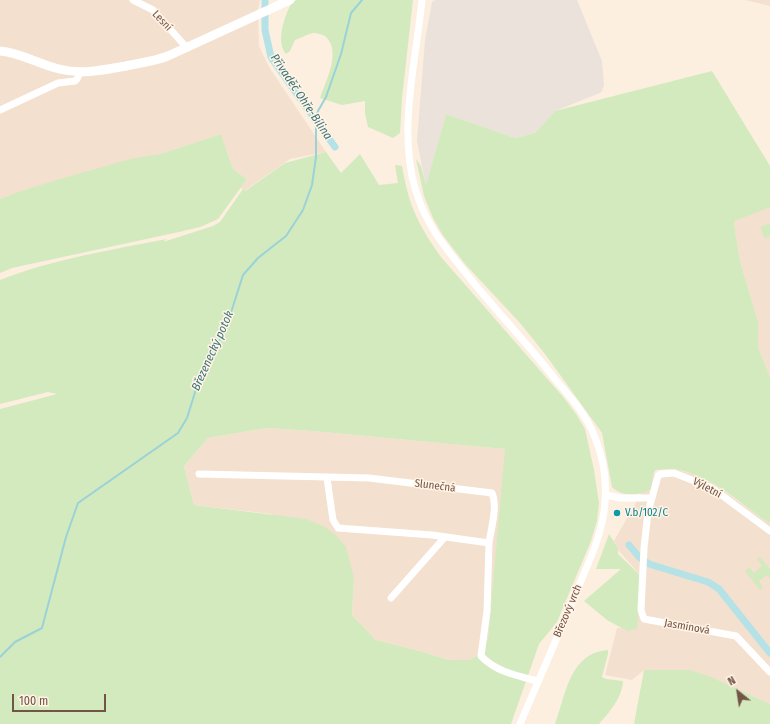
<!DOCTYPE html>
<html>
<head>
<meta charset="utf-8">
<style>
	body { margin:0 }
	#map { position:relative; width:770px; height:724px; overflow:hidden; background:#fcefe0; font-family:"Fira Sans Condensed",sans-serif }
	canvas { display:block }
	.north { position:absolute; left:718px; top:672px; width:40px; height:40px; -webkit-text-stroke:3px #fff4e6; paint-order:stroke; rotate:330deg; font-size:11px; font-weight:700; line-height:16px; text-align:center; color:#735447 }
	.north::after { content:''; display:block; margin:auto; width:14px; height:18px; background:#735447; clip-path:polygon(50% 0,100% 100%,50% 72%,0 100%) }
	.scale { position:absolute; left:12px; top:694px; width:94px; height:18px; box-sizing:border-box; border:2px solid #735447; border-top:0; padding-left:5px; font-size:12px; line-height:14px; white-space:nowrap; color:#735447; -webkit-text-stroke:3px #fff4e6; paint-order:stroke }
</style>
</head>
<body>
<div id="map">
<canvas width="770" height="724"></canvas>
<div class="north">N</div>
<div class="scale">100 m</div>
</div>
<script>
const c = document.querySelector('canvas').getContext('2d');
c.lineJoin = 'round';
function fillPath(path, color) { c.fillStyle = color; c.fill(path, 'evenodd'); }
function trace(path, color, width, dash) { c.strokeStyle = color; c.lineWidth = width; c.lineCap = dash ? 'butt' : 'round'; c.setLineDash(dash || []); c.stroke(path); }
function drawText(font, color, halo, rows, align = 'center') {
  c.font = font + ' "Fira Sans Condensed",sans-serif'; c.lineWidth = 3; c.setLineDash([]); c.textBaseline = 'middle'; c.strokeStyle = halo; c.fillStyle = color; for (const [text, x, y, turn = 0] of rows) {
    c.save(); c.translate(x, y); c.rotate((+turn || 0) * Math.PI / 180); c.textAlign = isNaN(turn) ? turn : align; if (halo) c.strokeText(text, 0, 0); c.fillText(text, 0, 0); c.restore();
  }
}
const residential = new Path2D(`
	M 0,0 L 260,0 L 258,10 L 259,46 L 269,67 L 326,152 L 290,159 L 244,191 L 241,187 L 247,179 L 233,169 L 221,134 L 160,154 L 12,194 L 0,199 Z
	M 745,0 L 770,0 L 770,6 Z
	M 769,206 L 770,207 L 770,377 L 758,347 L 758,322 L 740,261 L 734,223 L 735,221 Z
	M 267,428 L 312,431 L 506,449 L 488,638 L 481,653 L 470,660 L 450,660 L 423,652 L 376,640 L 352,615 L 354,578 L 271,514 L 194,505 L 184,466 L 208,438 Z
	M 672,469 L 678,470 L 696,475 L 714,484 L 767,522 L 770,522 L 770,704 L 714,678 L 644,670 L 632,680 L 605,675 L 617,628 L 621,628 L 627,631 L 640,575 L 618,550 L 618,548 L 614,541 L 647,483 L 653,474 Z`);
const industrial = new Path2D(`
	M 435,0 L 577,0 L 602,61 L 604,85 L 602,91 L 600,93 L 555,111 L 535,133 L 515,138 L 446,114 L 426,186 L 417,141 L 425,40 L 432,2 Z`);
const green = new Path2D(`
	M 297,0 L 413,0 L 402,98 L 400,133 L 393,138 L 368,127 L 365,113 L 365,101 L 342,105 L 320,98 C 326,80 342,51 325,36 C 321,34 317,33 313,33 C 307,34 301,38 295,40 L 290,51 L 286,54 C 275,41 285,15 292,2 Z
	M 712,71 L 770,166 L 770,207 L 735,221 L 734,223 L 740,261 L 758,322 L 758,347 L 770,377 L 770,522 L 767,522 C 740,503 712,476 678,470 C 671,468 663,470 656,470 L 653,474 L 651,489 C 640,496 621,497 612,487 L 602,433 L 545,354 L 520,323 L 465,264 L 442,234 L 433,218 L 424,196 L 416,159 L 421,166 L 426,185 L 446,114 L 515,138 L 535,133 L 555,111 Z
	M 221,134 L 233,169 L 247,179 L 218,219 L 200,227 L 179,232 L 12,268 L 0,273 L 0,199 L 12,194 L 50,182 L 130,159 L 160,154 Z
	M 326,152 L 341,173 L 360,154 L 379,185 L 398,183 L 395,165 L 402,166 C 405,182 408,197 414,211 C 421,228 431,243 441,257 L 564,398 L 576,414 L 585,429 L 594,470 L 599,503 L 597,521 L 591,541 L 557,622 L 539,644 L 511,724 L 0,724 L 0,409 L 57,394 L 48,392 L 0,404 L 0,280 C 53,259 111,250 167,239 L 163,242 L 213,226 L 220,222 L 243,189 L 245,191 L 285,163 ZM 267,428 L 312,431 L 505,449 L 488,638 L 481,653 L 470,660 L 449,660 L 423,652 L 376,640 L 352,615 L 354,578 L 346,547 L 335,534 L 323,526 L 306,519 L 194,505 L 184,466 L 208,438 Z
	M 770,223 L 770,236 L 765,239 L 760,227 Z
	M 609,534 L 618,548 L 618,554 L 640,575 L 640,597 L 637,629 L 627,631 L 607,620 L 584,601 L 621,569 L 596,569 Z
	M 760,557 L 770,569 L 770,579 L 767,575 L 759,581 L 763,588 L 760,590 L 745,571 L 749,567 L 754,573 L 762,566 L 757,559 Z
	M 608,650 L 608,654 L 602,677 L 606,679 L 623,681 C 623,696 609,713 599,724 L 555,724 C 566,695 569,653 608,650 Z
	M 644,670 L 690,670 L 714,678 L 770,704 L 770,724 L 634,724 Z`);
const stream = new Path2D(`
	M 0,657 L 15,642 L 42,628 L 66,537 L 78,503 L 178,433 L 187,418 L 197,386 L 227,325 L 243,275 L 258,258 L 286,236 L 303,210 L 312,185 L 316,157 L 316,120 L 318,111 L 326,97 L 341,54 L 351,13 L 362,0`);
const canal = new Path2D(`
	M 265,0 L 265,30 L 271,57 L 294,90 L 335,147
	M 629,545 L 640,558 L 649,564 L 708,582 L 719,589 L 770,653`);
const minor = new Path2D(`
	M 133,0 L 153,10 L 187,48
	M 422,0 C 416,61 398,129 415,188 C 426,226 445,247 469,277 C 497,312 528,344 555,379 C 570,397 586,414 594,435 C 603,456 607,479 605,502 C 603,536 586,567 574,598 C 556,640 538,682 520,724
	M 0,110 L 58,83 L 75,81 L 77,79 L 80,73
	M 199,474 L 369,478 L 492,493 C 498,507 491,528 489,543
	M 327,478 L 333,520 L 338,528 L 432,535 L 489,543 L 487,611 L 481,656 C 496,672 518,676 538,681
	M 606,495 L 620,498 L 652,498
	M 770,531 L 712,488 L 674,473 L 661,474 L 658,476 L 648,512 L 644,548 L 641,610 L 644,619 L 736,636 L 770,672
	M 391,598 L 445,537`);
const tertiary = new Path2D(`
	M 0,51 C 21,53 39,64 59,69 C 82,75 103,70 126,66 C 140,63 155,61 168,56 L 290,0`);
const markers = [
	[617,513,4,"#0f9aa8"]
];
const streetNames = [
	["Lesní",162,21,47],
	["Slunečná",435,486,7],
	["Výletní",707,488,28],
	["Březový vrch",568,611,-67],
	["Jasmínová",687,627,10]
];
const cultureNames = [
	["V.b/102/C",625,513]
];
const waterNames = [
	["Přivaděč Ohře-Bílina",301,97,56],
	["Březenecký potok",213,351,-66]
];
fillPath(residential, '#f4e0ce');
fillPath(industrial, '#ebe2db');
fillPath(green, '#d3eabe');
trace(stream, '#9ad2d8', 2);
trace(canal, '#b4e2e6', 7);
trace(minor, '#fff', 7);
trace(tertiary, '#fff', 9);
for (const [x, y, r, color] of markers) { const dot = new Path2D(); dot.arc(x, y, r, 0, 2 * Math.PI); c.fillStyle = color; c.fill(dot); trace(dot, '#fff4e6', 1.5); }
drawText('11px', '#735447', '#fff4e6', streetNames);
drawText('11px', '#0d838f', '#fff4e6', cultureNames, 'left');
drawText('italic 12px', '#3b7379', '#fff4e6', waterNames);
</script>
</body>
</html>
